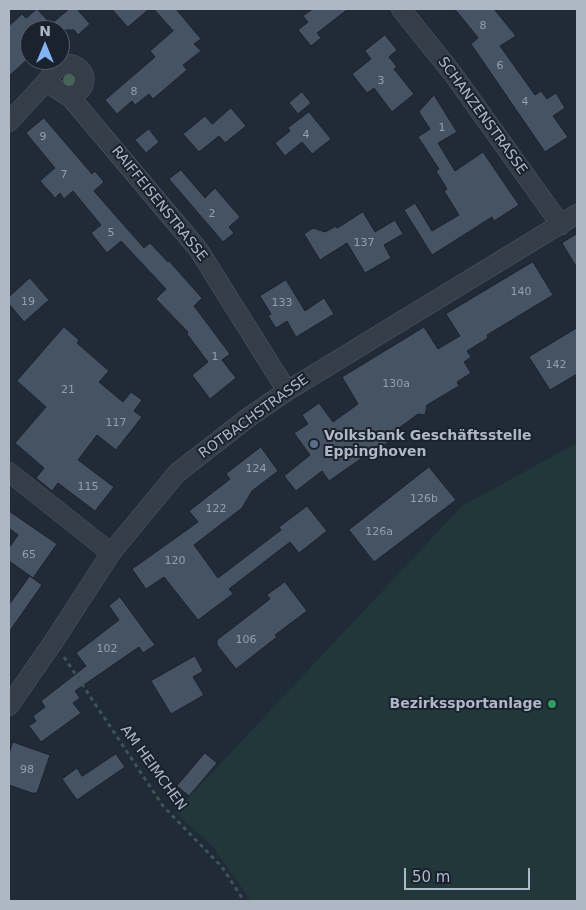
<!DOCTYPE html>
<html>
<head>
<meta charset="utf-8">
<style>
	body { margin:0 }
	#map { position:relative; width:586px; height:910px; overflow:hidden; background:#202b38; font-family:"DejaVu Sans",sans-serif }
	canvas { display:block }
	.frame { position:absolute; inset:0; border:10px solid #aeb8c5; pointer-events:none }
	.north { position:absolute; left:20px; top:20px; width:50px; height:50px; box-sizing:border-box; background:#19222d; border:1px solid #555e6a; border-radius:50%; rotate:0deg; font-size:14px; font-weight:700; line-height:20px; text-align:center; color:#aeb8c5 }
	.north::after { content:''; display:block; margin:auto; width:18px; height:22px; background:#81b4f7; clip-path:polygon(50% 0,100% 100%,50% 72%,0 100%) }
	.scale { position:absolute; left:404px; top:868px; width:126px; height:22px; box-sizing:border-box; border:2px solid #aeb8c5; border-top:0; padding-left:6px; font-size:15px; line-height:18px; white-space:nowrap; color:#aeb8c5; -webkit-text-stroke:4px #19222d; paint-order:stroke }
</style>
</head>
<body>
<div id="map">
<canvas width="586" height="910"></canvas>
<div class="frame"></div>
<div class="north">N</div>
<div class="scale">50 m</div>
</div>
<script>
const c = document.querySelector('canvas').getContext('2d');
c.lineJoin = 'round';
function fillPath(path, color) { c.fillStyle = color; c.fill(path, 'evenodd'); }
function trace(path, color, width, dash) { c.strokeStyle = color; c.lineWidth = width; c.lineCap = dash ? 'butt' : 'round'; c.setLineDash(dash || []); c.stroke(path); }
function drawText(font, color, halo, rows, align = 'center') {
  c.font = font + ' "DejaVu Sans",sans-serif'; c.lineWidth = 4; c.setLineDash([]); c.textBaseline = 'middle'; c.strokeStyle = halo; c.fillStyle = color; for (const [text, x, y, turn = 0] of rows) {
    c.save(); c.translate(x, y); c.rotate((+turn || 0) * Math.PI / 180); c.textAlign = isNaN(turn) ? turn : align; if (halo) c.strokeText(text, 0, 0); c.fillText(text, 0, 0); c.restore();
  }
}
const green = new Path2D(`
	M 577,443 L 577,901 L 251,901 L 214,848 L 175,812 L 462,506 Z`);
const building = new Path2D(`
	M 37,9 L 51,24 L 69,9 L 77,9 L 90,24 L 78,35 L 74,30 L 30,30 L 30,57 L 9,76 L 9,26 L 22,14 L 26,18 Z
	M 112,9 L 149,9 L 128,27 Z
	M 154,9 L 176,9 L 201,39 L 194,44 L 201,51 L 183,65 L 187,70 L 153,99 L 149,94 L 135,105 L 132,101 L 117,114 L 105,100 L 155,57 L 150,51 L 173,31 Z
	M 313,9 L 348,9 L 317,33 L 321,38 L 311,46 L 298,30 L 308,22 L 303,16 Z
	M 455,9 L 494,9 L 516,36 L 500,46 L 535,95 L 541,91 L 547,99 L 556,93 L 565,108 L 553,116 L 568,137 L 545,152 L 471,44 L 478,38 Z
	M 385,35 L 397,50 L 389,57 L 397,67 L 394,69 L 414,94 L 392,112 L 374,88 L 367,93 L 352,74 L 371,59 L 365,51 Z
	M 302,92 L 311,103 L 298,114 L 289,103 Z
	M 434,95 L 457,132 L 438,143 L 455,171 L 483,152 L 519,205 L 494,221 L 492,217 L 432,255 L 404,210 L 415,203 L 432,231 L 459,215 L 444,191 L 447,189 L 436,171 L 439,169 L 418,137 L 430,129 L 419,112 Z
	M 231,108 L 246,126 L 225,143 L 219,136 L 199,152 L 183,134 L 205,116 L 212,124 Z
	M 309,112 L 331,139 L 312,154 L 302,142 L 285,156 L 275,143 L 290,131 L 288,128 Z
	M 44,118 L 92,174 L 95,171 L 104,182 L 94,191 L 114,214 L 144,248 L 150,243 L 168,262 L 169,261 L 202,298 L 194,306 L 230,354 L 222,360 L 236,378 L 210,399 L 192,375 L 208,362 L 187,334 L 188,332 L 156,299 L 166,289 L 121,241 L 107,253 L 91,233 L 101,225 L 73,191 L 64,199 L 60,193 L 55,198 L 40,181 L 55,168 L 26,133 Z
	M 149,129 L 159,142 L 146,153 L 135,140 Z
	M 181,170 L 205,198 L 215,188 L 240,217 L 229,227 L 234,233 L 223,242 L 169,179 Z
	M 363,212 L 375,232 L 395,220 L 403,234 L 384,245 L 391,258 L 365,273 L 347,243 L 320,260 L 304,234 L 313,228 L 325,232 L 336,226 L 337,228 Z
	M 577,234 L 577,268 L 562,243 Z
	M 533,262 L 553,295 L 487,335 L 488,338 L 467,351 L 471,357 L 464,362 L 471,373 L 457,382 L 459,386 L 427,405 L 425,415 L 418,414 L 399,428 L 402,432 L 376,451 L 375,449 L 329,481 L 322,471 L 296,491 L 284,476 L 310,455 L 294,433 L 308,424 L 302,415 L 319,403 L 333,422 L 358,404 L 342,377 L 424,327 L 438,349 L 460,336 L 446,314 Z
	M 30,278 L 49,300 L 24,322 L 9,304 L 9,297 Z
	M 286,280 L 305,311 L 324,298 L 334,314 L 296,337 L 287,321 L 276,328 L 268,316 L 271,314 L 260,296 Z
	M 64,327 L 79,340 L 77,343 L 109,371 L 99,382 L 123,402 L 131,392 L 142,400 L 134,411 L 142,417 L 116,450 L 97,435 L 78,460 L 114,487 L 95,511 L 58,483 L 52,491 L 36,478 L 44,468 L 15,443 L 46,407 L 17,381 Z
	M 577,328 L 577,374 L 550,390 L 529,357 Z
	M 261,447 L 278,471 L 252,491 L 242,508 L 194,545 L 218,578 L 281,530 L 279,527 L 307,506 L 327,531 L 299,553 L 290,542 L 229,589 L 233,594 L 198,620 L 164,577 L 146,589 L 132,569 L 198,522 L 189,511 L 230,479 L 226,474 Z
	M 429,467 L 456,500 L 374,562 L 349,530 Z
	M 9,511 L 57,544 L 33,578 L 9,561 L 9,548 L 18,535 L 9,528 Z
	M 30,576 L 42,585 L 9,632 L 9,605 Z
	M 285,582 L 307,611 L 275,635 L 277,637 L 236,669 L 217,645 L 217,640 L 270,599 L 267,595 Z
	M 120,597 L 155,645 L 143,653 L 139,647 L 75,691 L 80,698 L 73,703 L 81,713 L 41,742 L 29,726 L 36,721 L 33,716 L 45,707 L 41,701 L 86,666 L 76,653 L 119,620 L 109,606 Z
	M 195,656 L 203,671 L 193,677 L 204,695 L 171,714 L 151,681 Z
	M 13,742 L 50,755 L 37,793 L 32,793 L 9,785 L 9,754 Z
	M 205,753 L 217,763 L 189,796 L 177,786 Z
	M 116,754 L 125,767 L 77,800 L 62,779 L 77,768 L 82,776 Z`);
const path = new Path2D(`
	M 64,657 L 163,806 L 222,867 L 244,901`);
const minor = new Path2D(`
	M 401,9 L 453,74 L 561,225
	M 64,64 C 76,62 89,73 83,86 C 80,91 75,95 71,98 L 46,82 L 56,69 Z
	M 71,98 L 198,249 L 287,391
	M 9,122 L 46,82
	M 9,472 L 111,553
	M 9,706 L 54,641 L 111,553 L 177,473 L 249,417 L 287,391 L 577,214`);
const trees = [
	[69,80]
];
const markers = [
	[314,444,5,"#5c6f8a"],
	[552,704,5,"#2e9e5b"]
];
const numberNames = [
	["8",483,26],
	["6",500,66],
	["3",381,81],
	["8",134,92],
	["4",525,102],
	["1",442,128],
	["4",306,135],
	["9",43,137],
	["7",64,175],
	["2",212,214],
	["5",111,233],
	["137",364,243],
	["140",521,292],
	["19",28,302],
	["133",282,303],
	["1",215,357],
	["142",556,365],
	["130a",396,384],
	["21",68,390],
	["117",116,423],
	["124",256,469],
	["115",88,487],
	["126b",424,499],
	["122",216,509],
	["126a",379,532],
	["65",29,555],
	["120",175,561],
	["106",246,640],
	["102",107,649],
	["98",27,770]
];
const streetNames = [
	["SCHANZENSTRASSE",482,116,54],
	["RAIFFEISENSTRASSE",159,204,51],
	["ROTBACHSTRASSE",254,417,-36],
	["AM HEIMCHEN",153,768,54]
];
const poiNames = [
	["Volksbank Geschäftsstelle",324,436],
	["Eppinghoven",324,452],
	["Bezirkssportanlage",542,704,"right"]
];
fillPath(green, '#223739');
fillPath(building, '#465362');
trace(building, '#1b242f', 1);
trace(minor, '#515b66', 20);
trace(path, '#405456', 3, [4, 4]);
trace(minor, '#343d48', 19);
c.fillStyle = '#466556';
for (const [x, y] of trees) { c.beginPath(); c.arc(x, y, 6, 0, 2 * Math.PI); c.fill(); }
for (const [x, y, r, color] of markers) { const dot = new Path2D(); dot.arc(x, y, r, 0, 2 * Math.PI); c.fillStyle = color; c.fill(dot); trace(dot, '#19222d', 2); }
drawText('11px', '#949fac', null, numberNames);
drawText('14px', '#aeb8c5', '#19222d', streetNames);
drawText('bold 14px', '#aeb8c5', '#19222d', poiNames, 'left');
</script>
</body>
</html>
